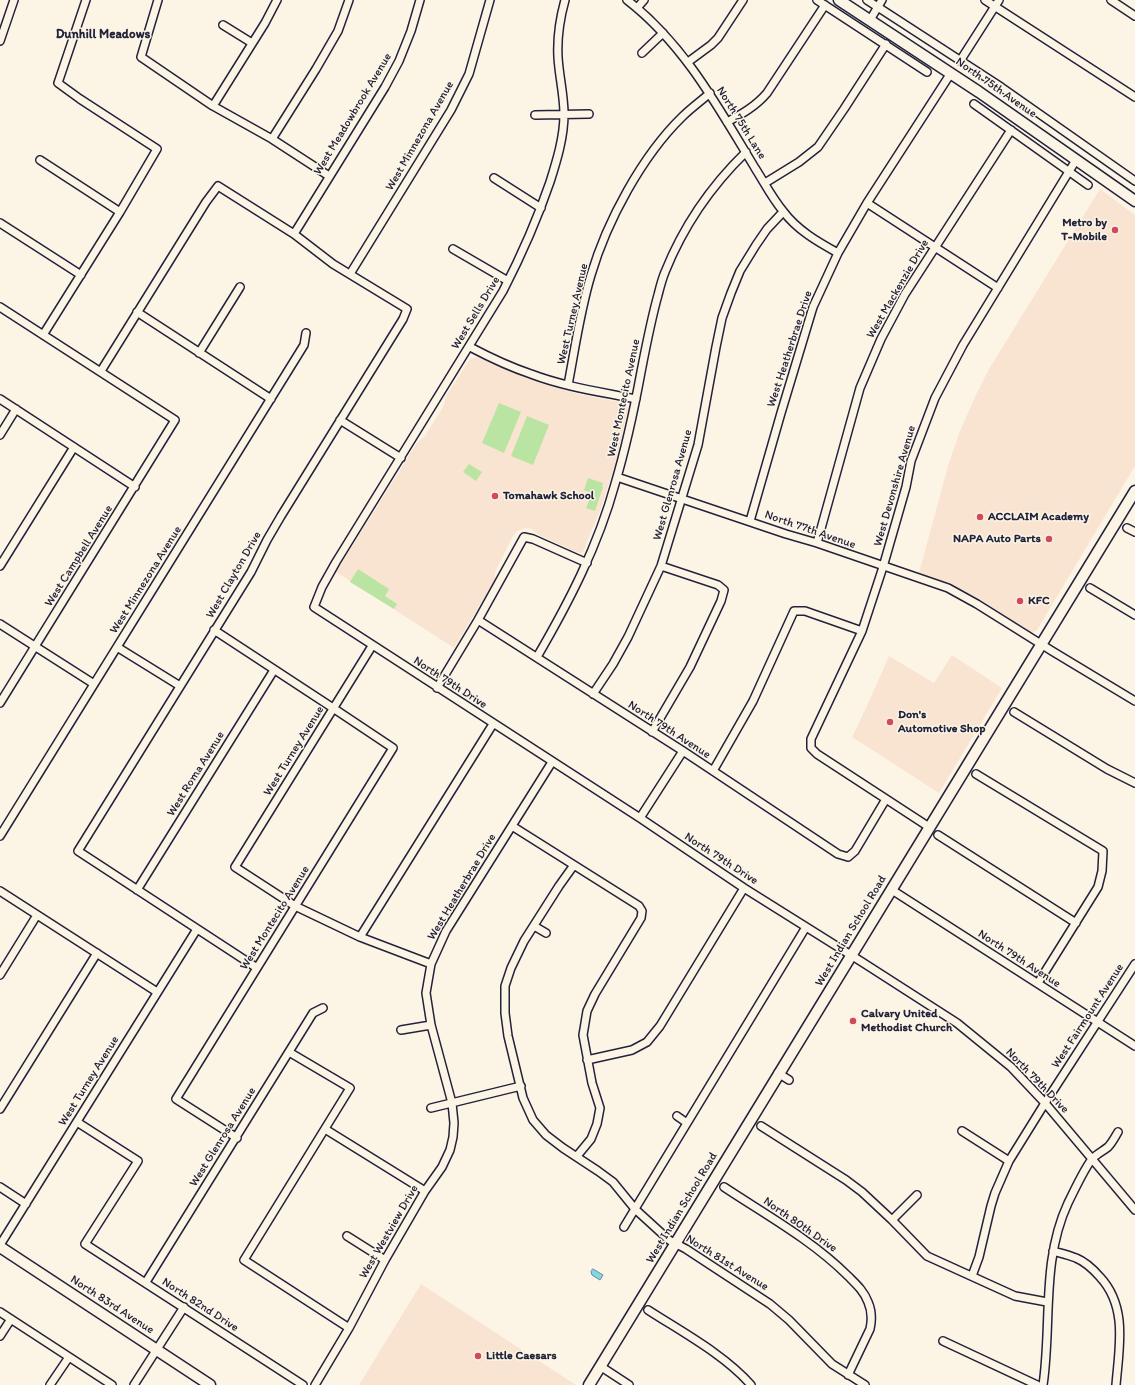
<!DOCTYPE html>
<html>
<head>
<meta charset="utf-8">
<style>
	body { margin:0 }
	canvas { display:block; background:#fcf5e5 }
</style>
</head>
<body>
<canvas width="1135" height="1385"></canvas>
<script>
const c = document.querySelector('canvas').getContext('2d');
c.lineJoin = 'round';
function fillPath(path, color) { c.fillStyle = color; c.fill(path, 'evenodd'); }
function trace(path, color, width, dash) { c.strokeStyle = color; c.lineWidth = width; c.lineCap = dash ? 'butt' : 'round'; c.setLineDash(dash || []); c.stroke(path); }
function drawText(font, color, halo, rows, align = 'center') {
  c.font = font + ' Itim,sans-serif'; c.lineWidth = 3; c.setLineDash([]); c.textBaseline = 'middle'; c.strokeStyle = halo; c.fillStyle = color; for (const [text, x, y, turn = 0] of rows) {
    c.save(); c.translate(x, y); c.rotate((+turn || 0) * Math.PI / 180); c.textAlign = isNaN(turn) ? turn : align; if (halo) c.strokeText(text, 0, 0); c.fillText(text, 0, 0); c.restore();
  }
}
const built = new Path2D(`
	M 1100,189 L 1135,215 L 1135,466 L 1037,630 L 1034,632 L 1030,632 L 980,599 L 952,585 L 919,573 L 948,466 L 960,431 L 975,397 L 989,369 Z
	M 477,357 L 541,383 L 579,394 L 624,403 L 626,404 L 628,409 L 615,465 L 601,508 L 583,552 L 581,553 L 576,552 L 539,535 L 531,529 L 526,528 L 517,531 L 513,536 L 495,572 L 495,579 L 487,593 L 454,648 L 336,572 L 417,443 L 425,436 L 443,407 L 446,396 L 470,359 Z
	M 952,655 L 1002,688 L 939,793 L 852,737 L 866,708 L 889,656 L 934,683 Z
	M 421,1284 L 576,1385 L 359,1385 Z`);
const green = new Path2D(`
	M 499,403 L 521,412 L 504,453 L 482,443 Z
	M 527,416 L 549,425 L 533,465 L 511,456 Z
	M 469,464 L 482,472 L 476,481 L 463,472 Z
	M 588,478 L 603,483 L 602,486 L 603,487 L 595,511 L 586,508 L 592,493 L 584,490 Z
	M 358,569 L 389,589 L 385,596 L 397,604 L 394,609 L 350,582 Z`);
const water = new Path2D(`
	M 593,1269 L 603,1275 L 600,1280 L 592,1275 L 591,1272 Z`);
const street = new Path2D(`
	M 158,0 L 141,57 L 213,106 L 272,139 L 329,176
	M 565,0 C 560,18 557,38 558,57 C 559,76 564,95 564,114 C 564,137 557,160 550,182 C 537,220 521,256 503,291 L 336,562 L 322,587 L 314,607 L 640,818 L 744,888 L 862,962 L 957,1023 L 1011,1067 L 1045,1103 L 1135,1210
	M 627,0 C 684,44 718,107 755,168 C 764,182 772,198 783,211 C 797,230 818,242 838,253
	M 817,0 L 927,72
	M 867,0 L 1001,87 L 1135,181
	M 985,0 L 1135,97
	M 1111,0 L 1135,16
	M 637,8 L 644,0
	M 870,20 L 882,0
	M 223,25 L 252,43
	M 0,41 L 14,0
	M 642,53 L 663,33
	M 960,61 L 999,0
	M 688,62 L 711,45 L 718,38 L 743,0
	M 974,104 L 1088,185
	M 213,106 L 265,23 L 277,0
	M 535,115 L 589,114
	M 727,122 C 742,114 756,106 767,93 L 825,5
	M 272,139 L 316,69 L 338,31 L 349,0
	M 40,160 L 120,212
	M 494,178 L 541,208
	M 765,183 L 799,162 L 818,147 L 844,109 L 886,44
	M 867,203 L 998,288
	M 0,223 L 81,275
	M 294,234 L 385,87 L 399,61 L 411,31 L 420,0
	M 453,249 L 508,281
	M 350,274 L 451,110 L 469,74 L 490,0
	M 0,307 L 175,420 L 0,703
	M 137,312 L 271,399
	M 43,335 L 120,212 L 157,149 L 80,99 L 58,83 L 86,0
	M 470,347 C 489,357 510,367 531,374 C 565,387 602,392 636,399
	M 199,353 L 240,287
	M 101,371 L 206,202 L 218,186 L 294,234 L 333,264 L 407,309 L 403,319 L 281,516 L 267,540 L 251,572 L 78,851 L 257,968
	M 568,385 C 575,349 580,311 591,275 C 607,221 642,156 682,117 C 691,108 701,101 710,93
	M 0,399 L 135,487
	M 340,420 L 401,458
	M 0,435 L 16,409
	M 617,477 L 786,534 L 817,543 L 948,588 L 977,604 L 1052,651 L 1135,701
	M 750,521 L 781,413 L 813,307 L 838,253 L 867,203 L 951,73
	M 1127,528 L 1135,532
	M 817,543 L 860,388 L 881,339 L 905,294 L 1011,130
	M 0,566 L 74,447
	M 1090,588 L 1135,615
	M 478,620 L 683,751 L 838,854 L 848,857 L 855,851 L 886,799
	M 0,624 L 94,684
	M 214,630 L 333,708 L 393,748 L 176,1099 L 237,1138
	M 372,646 L 235,867 L 295,906 L 360,937 L 431,964
	M 117,647 L 180,686
	M 537,657 C 569,602 598,546 615,484 C 626,447 634,410 641,372 C 646,346 651,320 658,295 C 660,287 662,279 665,272 C 683,227 711,186 746,152
	M 437,688 L 478,620 L 524,537 L 533,539 L 587,563
	M 593,694 L 613,664 L 628,637 L 661,566 L 698,445 L 716,347 L 722,318 L 731,293 L 740,271 L 756,245 L 767,229 L 783,212
	M 1014,712 L 1107,769 L 1135,783
	M 652,732 L 690,667 L 721,601 L 724,590 L 718,585 L 661,566
	M 713,771 L 753,701 L 794,611 L 805,611 L 862,631
	M 976,774 L 1103,851 L 1102,871 L 1098,887 L 1038,983
	M 640,818 L 683,751
	M 512,826 L 639,906 L 642,911 L 641,918 L 595,994 L 587,1011 L 583,1035 L 592,1083 L 600,1108 L 597,1124 L 591,1139 L 577,1156
	M 929,827 L 817,754 L 811,748 L 811,739 L 862,631 L 883,567 L 906,487 L 911,461 L 935,398 L 963,345 L 1076,160
	M 938,835 L 1076,923
	M 0,836 L 304,345 L 306,333
	M 574,865 L 559,886 L 524,941 L 511,968 L 505,986 L 505,1013 L 508,1036 L 523,1098 L 533,1120 L 546,1135 L 563,1148 L 598,1171 L 613,1182 L 635,1209 L 669,1240 L 686,1249 L 770,1304 L 789,1320 L 832,1364 L 865,1385
	M 137,890 L 274,670
	M 892,890 L 1135,1046
	M 0,891 L 157,992
	M 534,926 L 546,933
	M 360,937 L 493,724
	M 0,975 L 37,915
	M 401,1030 L 431,1025
	M 289,1052 L 350,1088 L 244,1260 L 349,1328
	M 587,1060 L 632,1050 L 647,1042 L 660,1026 L 744,888
	M 778,1073 L 789,1080
	M 431,1108 L 521,1086
	M 0,1109 L 97,953
	M 677,1116 L 687,1123
	M 77,1122 L 138,1161 L 85,1244 L 303,1385
	M 761,1126 L 846,1180 L 862,1192 L 892,1220 L 927,1256 L 1015,1296 L 1047,1302
	M 325,1129 L 425,1191
	M 962,1131 L 1009,1161
	M 0,1187 L 26,1204
	M 724,1187 C 766,1215 812,1240 848,1276 C 856,1284 864,1291 868,1302 C 872,1311 872,1320 870,1329 L 848,1375
	M 892,1220 L 917,1195
	M 624,1227 L 806,927
	M 347,1236 L 385,1260
	M 0,1245 L 197,929
	M 1053,1251 C 1060,1253 1069,1255 1076,1258 C 1086,1262 1093,1269 1100,1277 C 1128,1307 1119,1348 1116,1385
	M 972,1276 L 979,1257 L 991,1206 L 995,1193 L 1009,1161 L 1045,1103 L 1135,964
	M 146,1282 L 313,1013 L 323,1008
	M 648,1310 C 682,1332 725,1355 751,1385
	M 0,1312 L 112,1385
	M 0,1336 L 11,1319
	M 943,1341 L 1037,1385
	M 600,1366 L 629,1385
	M 50,1385 L 69,1357
	M 134,1385 L 184,1307
	M 315,1385 L 349,1328 L 385,1260 L 425,1191 L 442,1167 L 450,1150 L 453,1137 L 454,1123 L 452,1103 L 431,1025 L 426,993 L 431,964 L 446,931 L 552,762
	M 1043,1385 C 1052,1324 1041,1261 1068,1203 C 1073,1193 1086,1165 1093,1158 C 1097,1154 1103,1151 1108,1147 C 1112,1143 1115,1137 1118,1132`);
const secondary = new Path2D(`
	M 839,0 L 979,92 L 1135,201
	M 0,1247 L 210,1385
	M 589,1385 L 1135,491`);
const markers = [
	[1115,230,4,"#d1495b"],
	[495,496,4,"#d1495b"],
	[980,517,4,"#d1495b"],
	[1049,539,4,"#d1495b"],
	[1020,601,4,"#d1495b"],
	[890,722,4,"#d1495b"],
	[853,1021,4,"#d1495b"],
	[478,1356,4,"#d1495b"]
];
const streetNames = [
	["North 75th Avenue",996,88,35],
	["West Meadowbrook Avenue",353,114,-59],
	["North 75th Lane",741,123,58],
	["West Minnezona Avenue",420,136,-60],
	["West Mackenzie Drive",898,289,-60],
	["West Sells Drive",476,313,-59],
	["West Turney Avenue",573,314,-77],
	["West Heatherbrae Drive",790,349,-72],
	["West Montecito Avenue",624,398,-78],
	["West Glenrosa Avenue",673,485,-74],
	["West Devonshire Avenue",895,486,-74],
	["North 77th Avenue",810,530,19],
	["West Campbell Avenue",79,556,-58],
	["West Clayton Drive",234,575,-60],
	["West Minnezona Avenue",146,580,-58],
	["North 79th Drive",450,683,33],
	["North 79th Avenue",669,730,33],
	["West Turney Avenue",294,751,-58],
	["West Roma Avenue",196,774,-58],
	["North 79th Drive",721,859,33],
	["West Heatherbrae Drive",462,887,-59],
	["West Montecito Avenue",275,918,-58],
	["West Indian School Road",851,931,-59],
	["North 79th Avenue",1019,959,33],
	["West Fairmount Avenue",1088,1016,-57],
	["West Turney Avenue",89,1081,-58],
	["North 79th Drive",1037,1081,46],
	["West Glenrosa Avenue",223,1137,-58],
	["West Indian School Road",682,1208,-59],
	["North 80th Drive",800,1225,35],
	["West Westview Drive",389,1232,-60],
	["North 81st Avenue",727,1263,32],
	["North 83rd Avenue",112,1305,33],
	["North 82nd Drive",200,1305,33]
];
const poiNames = [
	["Metro by",1107,223,"right"],
	["T-Mobile",1107,237,"right"],
	["Tomahawk School",503,496],
	["ACCLAIM Academy",988,517],
	["NAPA Auto Parts",1041,539,"right"],
	["KFC",1028,601],
	["Don's",898,715],
	["Automotive Shop",898,729],
	["Calvary United",861,1014],
	["Methodist Church",861,1028],
	["Little Caesars",486,1356]
];
const neighbourhoodNames = [
	["Dunhill Meadows",103,35]
];
fillPath(built, '#f9e4d2');
fillPath(green, '#b9e4a1');
fillPath(water, '#86d5e3');
trace(water, '#5e8da0', 1);
trace(street, '#22223b', 10);
trace(secondary, '#22223b', 13);
trace(street, '#fcf5e5', 7);
trace(secondary, '#fcf5e5', 10);
for (const [x, y, r, color] of markers) { const dot = new Path2D(); dot.arc(x, y, r, 0, 2 * Math.PI); c.fillStyle = color; c.fill(dot); trace(dot, '#fcf5e5', 1.5); }
drawText('12px', '#22223b', '#fcf5e5', streetNames);
drawText('bold 12px', '#22223b', '#fcf5e5', poiNames, 'left');
drawText('bold 13px', '#22223b', '#fcf5e5', neighbourhoodNames);
</script>
</body>
</html>
